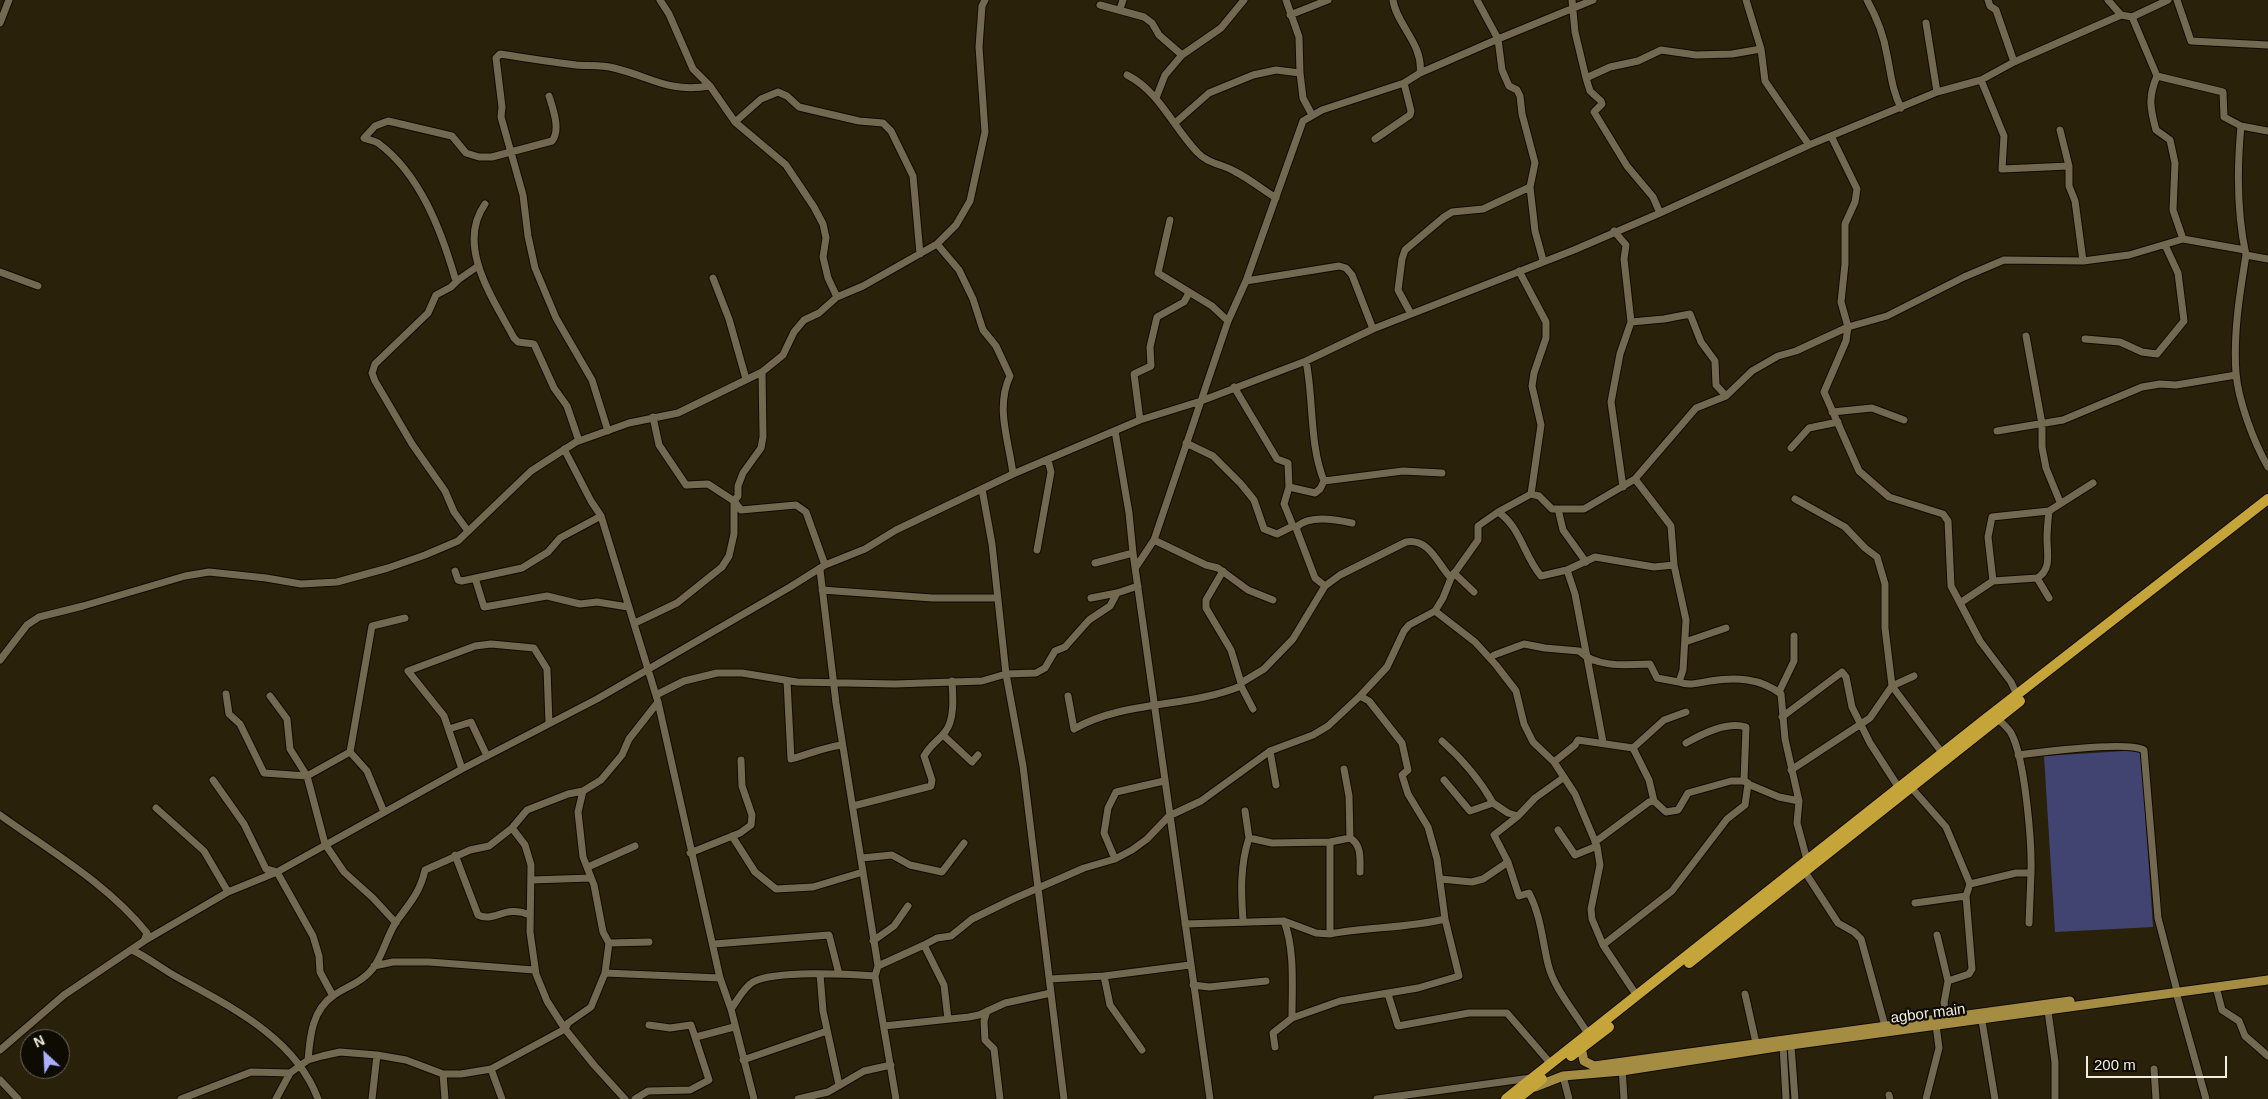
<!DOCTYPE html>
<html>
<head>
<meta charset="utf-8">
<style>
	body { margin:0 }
	#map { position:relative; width:2268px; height:1099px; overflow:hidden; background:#292109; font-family:Arial,sans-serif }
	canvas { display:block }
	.north { position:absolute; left:20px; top:1029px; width:50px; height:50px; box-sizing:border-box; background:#0e0b03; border:1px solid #6a665b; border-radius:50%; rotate:335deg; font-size:14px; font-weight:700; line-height:20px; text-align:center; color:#f3efe0 }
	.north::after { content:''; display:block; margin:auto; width:18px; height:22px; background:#a9b0fc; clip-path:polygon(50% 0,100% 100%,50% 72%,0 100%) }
	.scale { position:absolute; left:2086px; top:1056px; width:141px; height:22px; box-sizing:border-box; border:2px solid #f3efe0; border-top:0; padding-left:6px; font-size:15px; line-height:18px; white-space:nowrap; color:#f3efe0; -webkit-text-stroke:4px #0e0b03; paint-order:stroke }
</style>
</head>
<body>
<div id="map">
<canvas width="2268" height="1099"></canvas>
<div class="north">N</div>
<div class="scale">200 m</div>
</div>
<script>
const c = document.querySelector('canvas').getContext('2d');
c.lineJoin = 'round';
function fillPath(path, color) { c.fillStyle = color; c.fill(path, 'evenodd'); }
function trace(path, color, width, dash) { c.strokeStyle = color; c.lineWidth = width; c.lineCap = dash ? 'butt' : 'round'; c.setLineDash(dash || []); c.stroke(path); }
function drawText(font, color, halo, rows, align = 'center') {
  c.font = font + ' Arial,sans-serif'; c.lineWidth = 4.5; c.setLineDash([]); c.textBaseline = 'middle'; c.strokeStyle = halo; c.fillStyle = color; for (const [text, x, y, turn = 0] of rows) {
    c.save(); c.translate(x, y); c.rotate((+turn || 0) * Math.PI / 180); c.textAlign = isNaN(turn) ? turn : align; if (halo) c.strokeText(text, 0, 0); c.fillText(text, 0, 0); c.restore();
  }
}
const green = new Path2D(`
	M 2141,750 L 2153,927 L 2055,932 L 2044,756 Z`);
const minor = new Path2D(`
	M 660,0 L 669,14 L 693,69 L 710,86 L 735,122 L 786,165 L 814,207 L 823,224 L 826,238 L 823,257 L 828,278 L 837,297
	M 1286,0 L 1299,37 L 1300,73 L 1303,98 L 1312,115
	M 1393,0 C 1396,24 1424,45 1420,73
	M 1477,0 L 1498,39 L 1502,70 L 1509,86 L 1517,90 L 1520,96 L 1522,114 L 1535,163 L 1530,187 L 1535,231 L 1543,260
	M 1572,0 L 1575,32 L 1586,78 L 1590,91 L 1601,101 L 1602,104 L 1594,112 L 1627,166 L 1653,197 L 1660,213
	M 1746,0 L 1761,49 L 1765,81 L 1809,145
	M 1867,0 C 1876,16 1884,36 1887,55 C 1891,74 1892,90 1901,108
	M 1988,0 L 1990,6 L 1996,10 L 2014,62
	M 2108,0 L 2121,15
	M 2177,0 L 2191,41 L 2268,45
	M 1100,5 L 1144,17 L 1152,23 L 1159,35 L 1182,55
	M 1120,9 L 1123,0
	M 1290,15 L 1328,0
	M 2132,17 L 2157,76 C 2148,97 2150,108 2156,130 L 2170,140 L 2175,163 L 2173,210 L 2183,239
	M 0,23 L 9,0
	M 1926,23 L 1937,92
	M 1127,75 C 1159,91 1173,127 1197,152 C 1207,163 1221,164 1234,171 C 1248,178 1262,189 1276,198
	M 2157,76 L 2223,92 L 2224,117 L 2241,126 C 2237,168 2237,214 2246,255
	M 1586,78 L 1610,67 L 1638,61 L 1661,50 L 1696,55 L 1732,54 L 1761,49
	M 1981,80 L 2004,136 L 2002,169 L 2069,166
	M 1156,98 L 1165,75 L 1182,55 L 1221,28 L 1244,0
	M 735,122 L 761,99 L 778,92 L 787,96 L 799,107 L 859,121 L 883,123 L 891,131 L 913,176 L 920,254
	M 1175,123 L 1209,93 L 1253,75 L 1276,70 L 1300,73
	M 2241,126 L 2268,131
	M 2060,130 L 2069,166 L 2069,186 L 2075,201 L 2083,261
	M 1831,136 L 1857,189 L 1855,202 L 1845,224 L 1845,264 L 1841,302 L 1848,327 L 1846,341 L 1824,392 L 1859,471 L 1889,497 L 1943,514 L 1948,521 L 1951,586 L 1980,641 L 2011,682 L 2017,695
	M 1375,139 L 1410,115 L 1411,111 L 1404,83
	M 485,204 C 455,246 494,300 514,338 L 518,342 L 534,344 L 554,388 L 567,406 L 579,441
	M 1170,220 L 1158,273 L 1212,306 L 1228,321
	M 1614,231 L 1626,245 L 1624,259 L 1631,322 L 1620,354 L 1611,402 L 1623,487
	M 937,244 L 959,270 L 973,299 L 983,330 L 996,346 L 1010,376 C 995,408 1009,441 1013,474
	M 2268,259 L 2246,255 C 2240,292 2233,334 2236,373 C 2238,400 2254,443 2268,467
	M 478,266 L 458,280 L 455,278 C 441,230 420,174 378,143 C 373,140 368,140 364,138 L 375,126 L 388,121 L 452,136 L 466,153 L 479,157 L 492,157 L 552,141 C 561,130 553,109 549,96
	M 1519,271 L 1546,322 L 1546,338 L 1534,373 L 1532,386 L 1541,425 L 1531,494
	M 0,272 L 38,286
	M 713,278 L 729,319 L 746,379
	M 458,280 L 451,287 L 436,295 L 428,313 L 375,364 L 372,373 L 375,381 L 412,444 L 445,491 L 454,512 L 468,531
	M 1246,281 L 1339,266 L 1346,268 L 1352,275 L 1373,329
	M 1411,314 L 1398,290 L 1402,259 L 1405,250 L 1444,217 L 1452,212 L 1483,209 L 1530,187
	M 1631,322 L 1664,319 L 1690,314 L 1701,342 L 1715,361 L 1716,385 L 1726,396
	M 2026,336 L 2042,424 L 2042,447 L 2046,468 L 2060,502
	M 2085,339 L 2120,342 L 2142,352 L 2157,354 L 2184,321 L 2178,273 L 2165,245
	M 1306,361 C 1314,401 1309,443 1324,481 L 1403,471 L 1442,473
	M 1234,387 L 1277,459 L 1288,463 L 1289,487
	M 1832,412 L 1872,408 L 1904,420
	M 653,417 L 659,445 L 686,485 L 708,484 L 734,501 L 741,510 L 796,505 L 806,512 L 825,565
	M 1140,420 L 1134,374 L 1151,366 L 1150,347 L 1157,317 L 1184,302 L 1189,293
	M 608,431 L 592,380 L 556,318 L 535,268 L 528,236 L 523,195 L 501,117 L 502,107 L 496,58 L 500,54 C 525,58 551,62 576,65 C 588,66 602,65 614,68 C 652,77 668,93 710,86
	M 1115,431 L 1129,513 L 1133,553 L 1210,1099
	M 1997,431 L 2063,420 L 2142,387 L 2160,384 L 2176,385 L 2236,375
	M 1186,443 L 1213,456 L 1241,484 L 1254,500 L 1264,529 L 1277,534 L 1293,526 L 1296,528 L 1315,578 L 1325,586
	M 1791,448 L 1809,428 L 1838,422
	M 564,449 L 591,501 L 601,516 L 658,702 L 720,978 L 731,1009 L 754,1099
	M 1635,479 L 1671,526 L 1674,565 L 1686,620 L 1683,670 L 1679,682 C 1689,686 1699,683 1710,681 C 1736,677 1760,678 1781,694 L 1785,739 L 1799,801 L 1797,823 L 1807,860
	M 982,489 L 992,544 L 1006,674 L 1023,766 L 1064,1099
	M 1795,499 L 1845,527 L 1865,548 L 1877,557 L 1885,584 L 1885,628 L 1892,686 L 1943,754
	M 1558,509 L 1563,530 L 1586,562
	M 1498,512 L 1531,494 L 1539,496 L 1552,509 L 1584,509 L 1635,479 L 1696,408 L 1726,396 L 1752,371 L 1778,356 L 1796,351 L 1848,327 L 1887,316 L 1964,277 L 2004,260 L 2083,261 L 2129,255 L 2183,239 L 2245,250
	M 1293,526 L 1284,504 L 1289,487 L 1315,493 L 1320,489 L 1324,481
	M 1296,528 C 1308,514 1337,520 1352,523
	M 1154,540 L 1206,565 L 1218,568 L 1248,590 L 1273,600
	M 1037,550 L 1051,472 L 1048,460
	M 1095,563 L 1133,553
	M 1136,567 L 1154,540 L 1228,321 L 1246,281 L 1303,121 L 1322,110 L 1404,83 L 1420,73 L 1498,39 L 1593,0
	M 820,570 L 836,703 L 878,966 L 875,976 L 896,1099
	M 1567,570 L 1595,557 L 1654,567 L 1674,565
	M 455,571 L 458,580 L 462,581 L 522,568 L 548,552 L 560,538 L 601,516
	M 1223,571 L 1206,600 L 1206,608 L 1231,650 L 1241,683
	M 1454,573 L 1474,592
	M 475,578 L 484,607 L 547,596 L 580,604 L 597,602 L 628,607
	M 1451,578 L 1478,540 L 1478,526 L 1498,512 C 1520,526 1524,556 1541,576 L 1567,570 L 1575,594 L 1603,742
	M 2037,578 L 2049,598
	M 1993,581 L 1988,537 L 1992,517 L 2049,511 L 2093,483
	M 822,590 L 932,598 L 997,598
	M 1091,598 L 1117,593 L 1138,586
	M 1960,603 L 1993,581 L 2037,578 C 2052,570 2047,553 2047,539 C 2047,529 2048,520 2049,511
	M 1435,611 L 1475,642 L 1496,665 L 1516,691 L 1524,724 L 1533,742 L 1554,762 L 1575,794 L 1597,846 L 1600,865 L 1591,909 L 1592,919 L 1603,945 L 1637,996
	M 635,623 L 677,603 L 722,567 L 729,556 L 734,534 L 734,501 L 738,496 L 738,486 L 743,473 L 761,448 L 763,437 L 762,372
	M 1685,642 L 1726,628
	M 1494,655 L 1524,644 L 1545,648 L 1579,651 C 1597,668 1626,665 1650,664 L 1657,678 L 1679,682
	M 0,660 L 27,625 L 39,617 L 83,606 L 185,576 L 209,572 L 266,578 L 301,584 L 337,582 L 388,568 L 425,555 L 458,541 L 531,471 L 576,442 L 629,423 L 678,413 L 762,372 L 783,355 L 794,332 L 804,320 L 819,313 L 837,297 L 863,286 L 937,244 L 956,225 L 970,201 L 985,132 L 979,47 L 982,6 L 985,0
	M 787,681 L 791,759 C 809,754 825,747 842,745
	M 1241,686 L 1253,709
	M 1779,692 L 1794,661 L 1794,636
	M 226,694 L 229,714 L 240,724 L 264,773 L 307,776 L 350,752 L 367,771 L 384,812
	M 656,695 L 684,681 L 717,673 L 742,673 L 797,682 L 895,684 L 982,681 L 1006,674 L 1036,673 L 1045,668 L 1055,651 L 1065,647 L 1089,620 L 1110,606 L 1117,593
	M 270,696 L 287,719 L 290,749 L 307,776 L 325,844 L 344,872 L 373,898 L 396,923
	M 1782,717 L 1842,672 L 1846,677 L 1852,707 L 1870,743 L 1899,788
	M 449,729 L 471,722 L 487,756
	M 943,735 L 972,762 L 978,755
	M 1442,741 C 1462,759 1480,780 1493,803
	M 1686,743 C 1702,734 1727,721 1746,727 L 1744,781
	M 1633,748 L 1664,720 L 1686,712
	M 1270,751 L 1276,785
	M 350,752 L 372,626 L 405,618
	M 2018,755 C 2041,752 2127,741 2144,750 L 2158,918 L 2176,987
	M 1554,762 L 1575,745 L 1578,740 L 1633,748 L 1649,780 L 1654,801 L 1649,802 L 1595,842
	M 462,769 L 444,716 L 408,671 L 475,646 L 491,644 L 534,648 L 547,669 L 549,723
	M 1344,769 L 1349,796 L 1350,838
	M 1791,770 L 1870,718 L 1892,686 L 1914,676
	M 1563,778 L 1535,798 L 1518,816 L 1494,835 L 1508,862 L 1519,896 L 1529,893 C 1541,916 1542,939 1548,964 C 1554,989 1575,1012 1588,1034
	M 213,780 L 244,824 L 266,869 L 277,872 L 313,936 L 319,956 L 320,972 L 333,996
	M 1444,780 L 1470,811 L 1493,803 L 1508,813 L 1518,816
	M 1909,785 L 1946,827 L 1970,884 L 1966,896 L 1972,969 L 1969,974 L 1948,981 L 1944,1003 L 1947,1017
	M 1654,801 L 1666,812 L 1678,810 L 1688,793 L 1731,781 L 1744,781 L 1748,783
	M 853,806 L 931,786 L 932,780 L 924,756 C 931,744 937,742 945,732 C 955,720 953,696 952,681
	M 156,808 L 204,851 L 228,892
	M 1245,811 L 1249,838
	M 0,815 C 50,851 108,884 147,933 L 144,941
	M 512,828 L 525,845 L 531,865 L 530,932 L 536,974 L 547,1001 L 565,1029 L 594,1065 L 625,1099
	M 1558,830 L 1575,855 L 1597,846
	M 732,836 L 755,872 L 776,889 L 813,887 L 863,872
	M 690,853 L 740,833 L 751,825 L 752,815 L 742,786 L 741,760
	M 455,855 L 478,915 C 494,923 505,904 530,915
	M 862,858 L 892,855 L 910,865 L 942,872 L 964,843
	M 1115,859 L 1104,833 L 1108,808 L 1116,792 L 1164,781
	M 588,867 L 635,846
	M 1805,872 L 1838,923 L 1854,932 L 1861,939 L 1885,1026
	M 1440,879 L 1472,882 L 1483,879 L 1508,862
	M 532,880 L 591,878
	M 1970,884 L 2016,873 L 2031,873 C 2032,843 2025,758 2011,733 C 2008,728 2002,723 1998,719
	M 1915,903 L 1966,896
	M 1243,921 C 1241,892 1240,865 1249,838 L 1272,843 L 1330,842
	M 1284,921 C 1295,950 1292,986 1292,1018
	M 2029,923 L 2031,873
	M 1185,924 L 1284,921 L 1316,933 L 1330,934 L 1330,842 L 1350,838 C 1362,845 1360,859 1360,872
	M 1330,934 C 1368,927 1408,928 1445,919
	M 1937,935 L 1948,981
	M 873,941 L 894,926 L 908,906
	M 609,943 L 649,942
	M 714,944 L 829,935 L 839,974
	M 924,945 L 944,985 L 948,1019
	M 1603,945 L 1672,891 L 1727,819 L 1745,805 L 1748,784 L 1779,797 L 1799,801
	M 132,950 C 147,957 161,968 175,976 C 229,1006 295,1037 318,1099
	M 374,966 L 393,962 L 429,962 L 534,970
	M 878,966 L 924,945 L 937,938 L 951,936 L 972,919 L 1013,899 L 1084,868 L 1115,859 L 1132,850 L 1147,839 L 1169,816 L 1201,801 L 1270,751 L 1313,735 L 1328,726 L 1360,696 L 1387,667 L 1404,631 L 1409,625 L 1435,611 L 1443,598 L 1451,578 C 1438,565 1430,538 1406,542 L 1340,575 L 1325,586 L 1293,639 L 1264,669 L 1241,683 L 1241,686 C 1188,708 1124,700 1074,729 L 1068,696
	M 605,973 L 720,978
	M 820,974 L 823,1011 L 839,1085
	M 1104,976 L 1110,1005 L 1142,1050
	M 1050,979 L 1104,976 L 1190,965
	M 1193,985 L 1209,987 L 1266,981
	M 2216,987 L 2222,1010 L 2239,1021 L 2245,1036 L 2268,1056
	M 2176,992 L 2206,1099
	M 1388,994 L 1398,1026 L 1469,1013 L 1507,1013 L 1551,1064
	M 1745,994 L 1756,1043
	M 731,1009 C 737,1001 744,987 753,982 C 775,970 848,974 875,976
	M 987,1011 L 984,1021 L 985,1040 L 994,1049 L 1000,1099
	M 2048,1011 L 2055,1062 L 2055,1099
	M 1982,1021 L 1995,1099
	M 884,1026 L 969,1017 L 979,1015 L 1005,1003 L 1051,993
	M 696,1037 L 734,1027
	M 1791,1045 L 1795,1099
	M 1783,1046 L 1786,1099
	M 1275,1047 L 1273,1033 L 1292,1018 L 1340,1001 L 1418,988 L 1459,976 L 1445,919 L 1437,859 L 1428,827 L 1408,794 L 1402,775 L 1408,770 L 1402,743 L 1369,701 L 1360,696
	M 0,1050 L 64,995 L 144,941 L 228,892 L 277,872 L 462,769 L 597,699 L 790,587 L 825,565 L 865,549 L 896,530 L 1013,474 L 1140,420 L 1201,401 L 1306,361 L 1373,329 L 1574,250 L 1660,213 L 1809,145 L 1937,92 L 1981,80 L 2014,62 L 2121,15 L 2132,17 L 2168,0
	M 308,1060 C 310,1036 312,1010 334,995 C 348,986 364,981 374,967 C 383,954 387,936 396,922 C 409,904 420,893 425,870 L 470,850 L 489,846 L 512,828 L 527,810 L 568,794 L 583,791 L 601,780 L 622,755 L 629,739 L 658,702
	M 743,1060 L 827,1031
	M 1622,1067 L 1624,1099
	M 491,1069 L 502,1099
	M 2154,1069 L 2156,1099
	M 443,1074 L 445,1099
	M 1563,1076 L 1569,1099
	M 0,1080 L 18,1099
	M 1889,1095 L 1890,1099
	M 181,1099 L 251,1072 L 290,1073
	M 276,1099 L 290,1073 L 308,1060 L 322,1056 L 340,1052 L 377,1055 L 406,1060 L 443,1074 L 461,1074 L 491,1069 L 565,1029 L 568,1023 L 591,1007 L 605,973 L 609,943 L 603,932 L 594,885 L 583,857 L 578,812 L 583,791
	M 372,1099 L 377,1055
	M 635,1099 L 648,1091 L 690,1090 L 709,1080 L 691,1025 L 670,1028 L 649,1025
	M 798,1099 L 828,1092 L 864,1071 L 891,1065
	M 1377,1099 L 1531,1078
	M 1926,1099 L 1939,1048 L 1936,1025`);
const major = new Path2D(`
	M 1581,1048 L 1584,1061 L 1594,1066 L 2070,1001
	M 1535,1087 L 1563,1076 L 1622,1071 L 1783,1046 L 2268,980`);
const highway = new Path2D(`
	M 1689,963 L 2020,701
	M 1571,1056 L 1609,1027
	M 1506,1099 L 1983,721 L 2268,499
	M 1517,1099 L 1542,1079`);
const streetNames = [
	["agbor main",1928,1014,-7]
];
fillPath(green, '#414471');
trace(minor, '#110a00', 9);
trace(major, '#110a00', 11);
trace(highway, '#110a00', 12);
trace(minor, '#726950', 7);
trace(major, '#a48c43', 9);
trace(highway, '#c5a43a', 10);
drawText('15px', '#f3efe0', '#0e0b03', streetNames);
</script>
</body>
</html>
